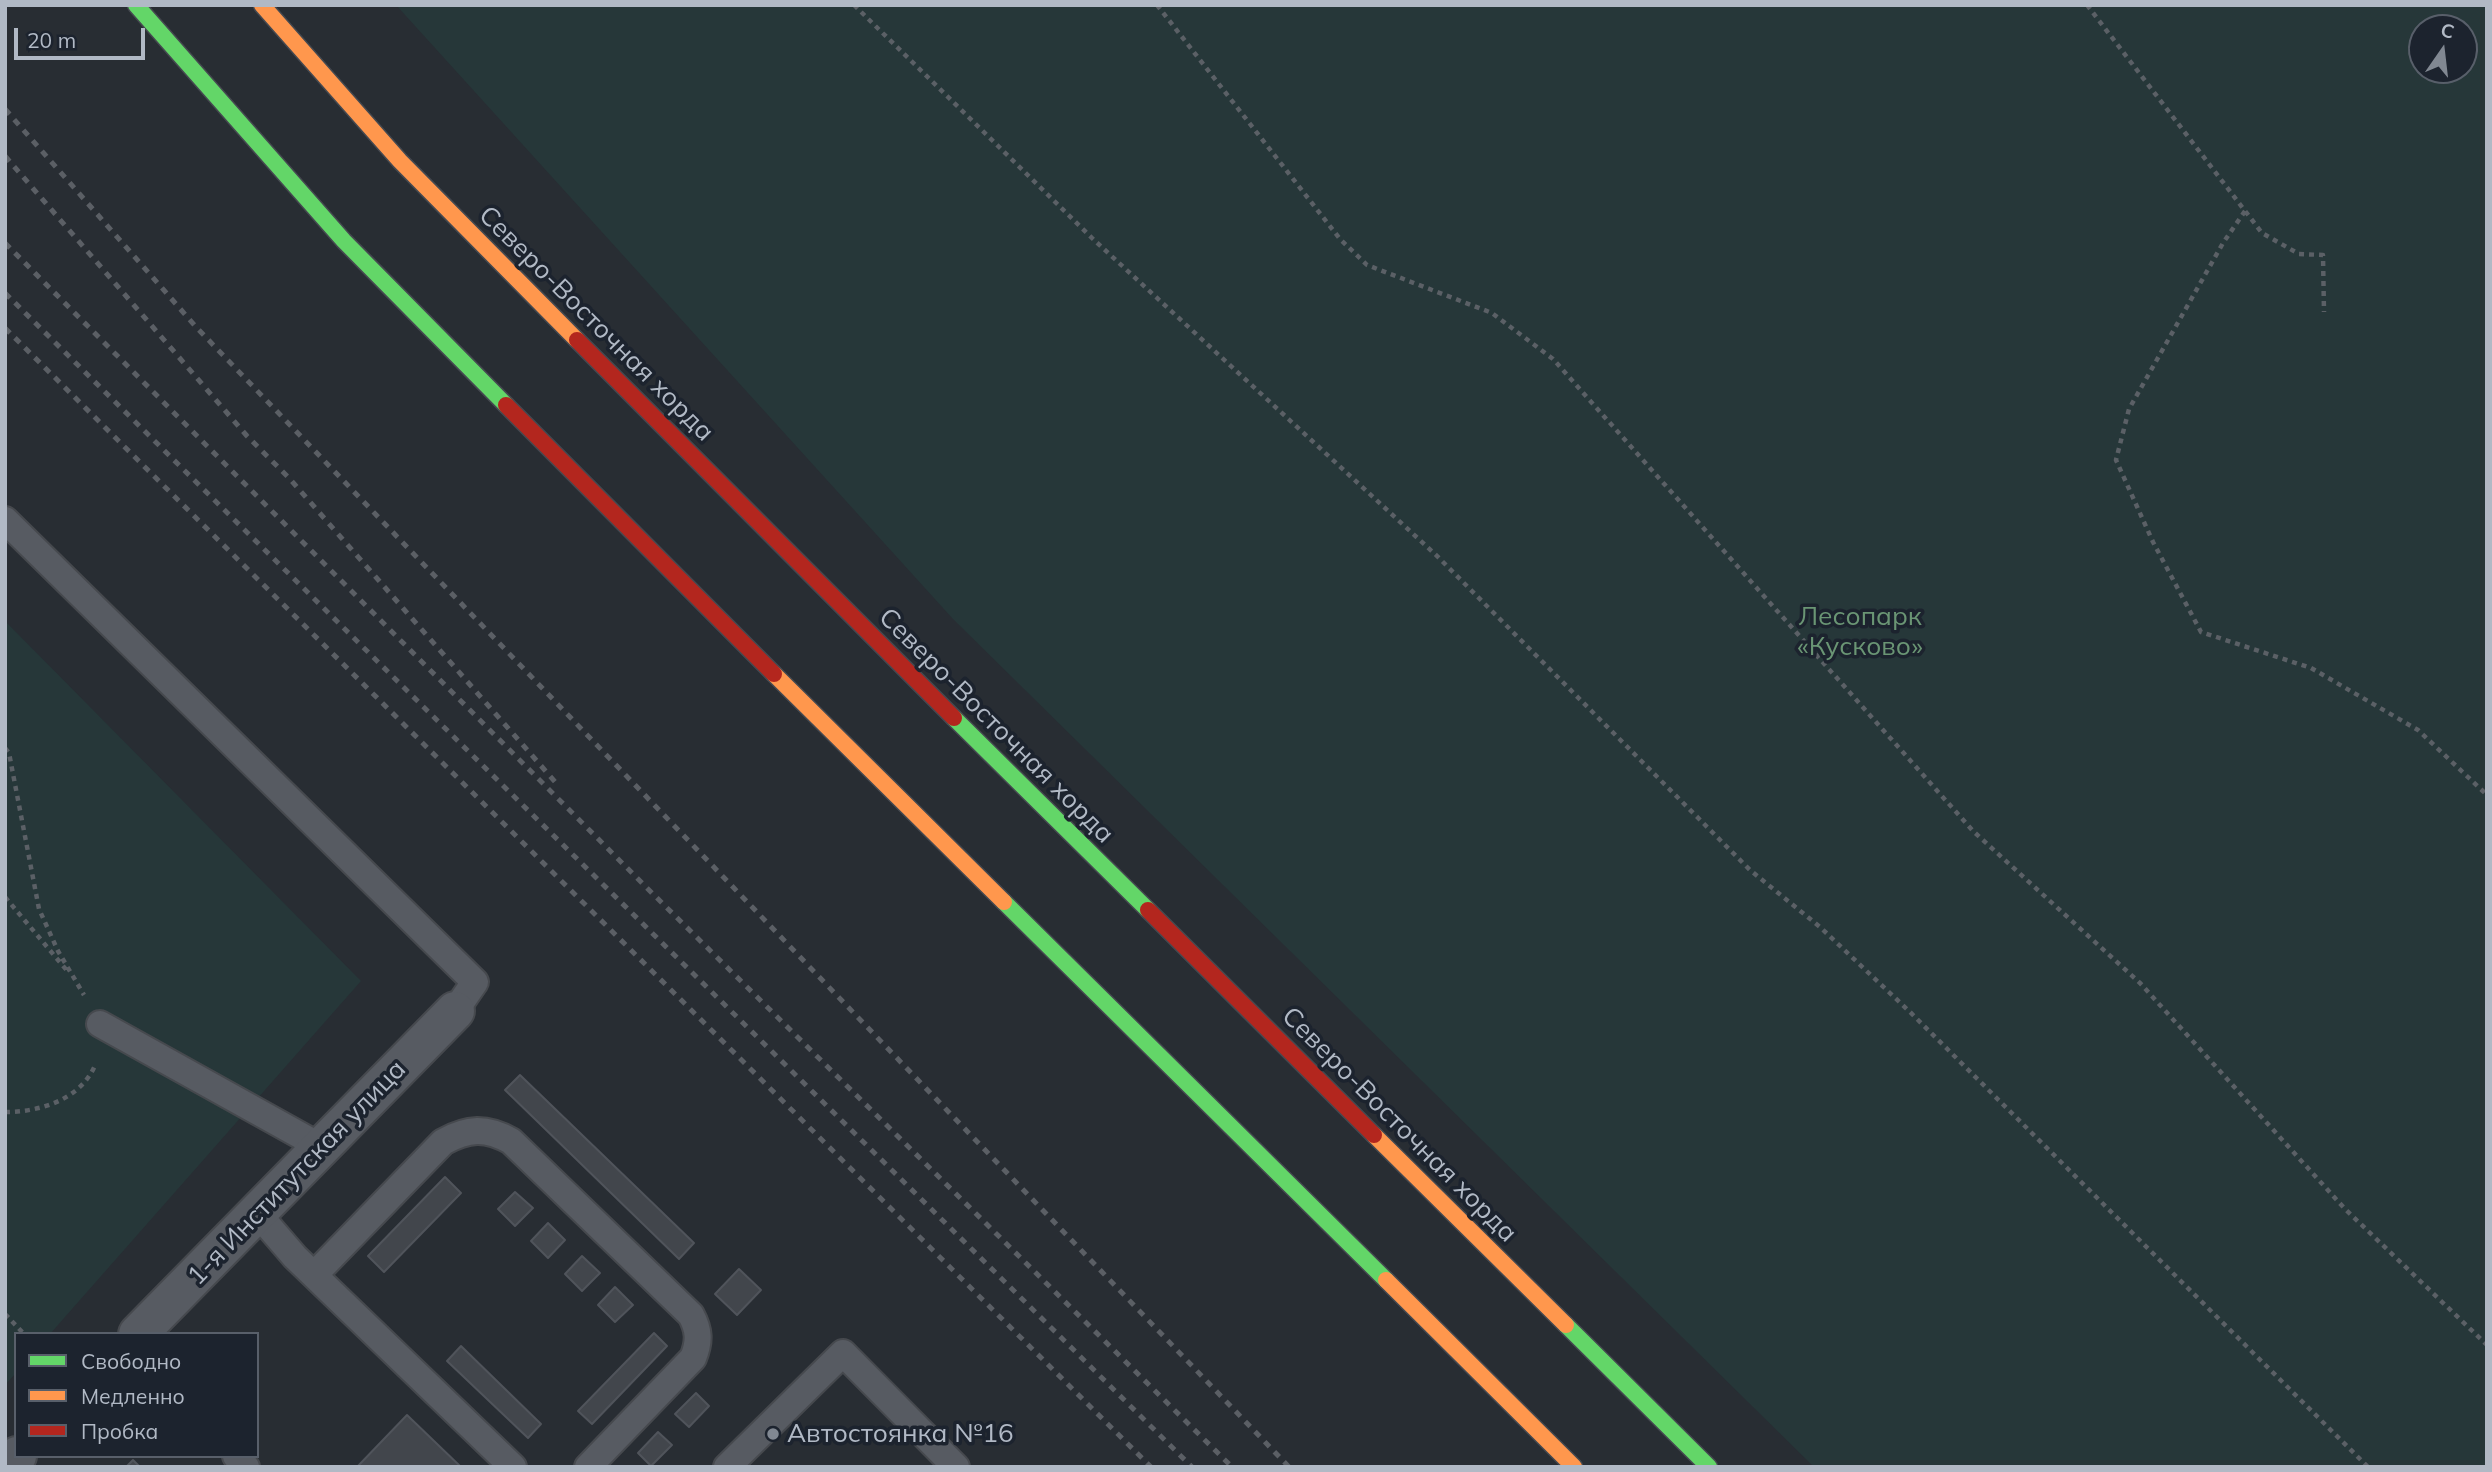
<!DOCTYPE html>
<html>
<head>
<meta charset="utf-8">
<style>
	body { margin:0 }
	#map { position:relative; width:2492px; height:1472px; overflow:hidden; background:#282d33; font-family:Mulish,sans-serif }
	canvas { display:block }
	.frame { position:absolute; inset:0; border:7px solid #b1b9c5; pointer-events:none }
	.legend { position:absolute; left:14px; top:1332px; width:245px; height:126px; box-sizing:border-box; background:#1c232e; border:2px solid #585f6a; margin:0; padding:9px 12px; list-style:none; font-size:21px; color:#b1b9c5 }
	.legend li { display:flex; align-items:center; gap:14px; height:35px }
	.legend b { width:35px; border:2px solid #585f6a }
	.north { position:absolute; left:2408px; top:14px; width:70px; height:70px; box-sizing:border-box; background:#1c232e; border:2px solid #585f6a; border-radius:50%; rotate:14deg; font-size:19px; font-weight:700; line-height:28px; text-align:center; color:#b1b9c5 }
	.north::after { content:''; display:block; margin:auto; width:24px; height:32px; background:#818892; clip-path:polygon(50% 0,100% 100%,50% 72%,0 100%) }
	.scale { position:absolute; left:14px; top:28px; width:131px; height:32px; box-sizing:border-box; border:4px solid #b1b9c5; border-top:0; padding-left:9px; font-size:21px; line-height:24px; white-space:nowrap; color:#b1b9c5; -webkit-text-stroke:5px #1c232e; paint-order:stroke }
</style>
</head>
<body>
<div id="map">
<canvas width="2492" height="1472"></canvas>
<div class="frame"></div>
<ul class="legend">
<li><b style="height:9px;background:#63d668"></b>Свободно</li>
<li><b style="height:9px;background:#ff974d"></b>Медленно</li>
<li><b style="height:9px;background:#b3261e"></b>Пробка</li>
</ul>
<div class="north">С</div>
<div class="scale">20 m</div>
</div>
<script>
const c = document.querySelector('canvas').getContext('2d');
c.lineJoin = 'round';
function fillPath(path, color) { c.fillStyle = color; c.fill(path, 'evenodd'); }
function trace(path, color, width, dash) { c.strokeStyle = color; c.lineWidth = width; c.lineCap = dash ? 'butt' : 'round'; c.setLineDash(dash || []); c.stroke(path); }
function drawText(font, color, halo, rows, align = 'center') {
  c.font = font + ' Mulish,sans-serif'; c.lineWidth = 7; c.setLineDash([]); c.textBaseline = 'middle'; c.strokeStyle = halo; c.fillStyle = color; for (const [text, x, y, turn = 0] of rows) {
    c.save(); c.translate(x, y); c.rotate((+turn || 0) * Math.PI / 180); c.textAlign = isNaN(turn) ? turn : align; if (halo) c.strokeText(text, 0, 0); c.fillText(text, 0, 0); c.restore();
  }
}
const green = new Path2D(`
	M 396,5 L 2487,5 L 2487,1467 L 1814,1467 L 953,619 ZM 2464,28 L 2464,70 L 2422,70 L 2422,28 Z
	M 5,621 L 361,981 L 50,1334 L 16,1334 L 16,1373 L 5,1385 Z`);
const building = new Path2D(`
	M 520,1075 L 694,1243 L 679,1259 L 505,1090 Z
	M 445,1177 L 461,1193 L 384,1272 L 368,1256 Z
	M 515,1192 L 533,1208 L 515,1226 L 498,1209 Z
	M 548,1223 L 565,1240 L 548,1258 L 531,1241 Z
	M 582,1256 L 600,1273 L 582,1291 L 565,1274 Z
	M 739,1269 L 761,1290 L 737,1315 L 715,1294 Z
	M 615,1287 L 633,1305 L 615,1322 L 598,1305 Z
	M 654,1333 L 667,1346 L 592,1424 L 578,1411 Z
	M 461,1346 L 541,1424 L 528,1438 L 447,1361 Z
	M 696,1393 L 709,1406 L 689,1427 L 675,1414 Z
	M 407,1415 L 461,1467 L 357,1467 Z
	M 658,1432 L 672,1445 L 651,1466 L 638,1453 Z
	M 133,1460 L 140,1467 L 126,1467 Z`);
const path = new Path2D(`
	M 854,5 L 1093,239 L 1436,555 L 1750,870 L 1820,927 L 1910,1012 L 2368,1467
	M 1157,5 L 1340,239 L 1367,265 L 1492,313 L 1553,359 L 1973,831 L 2140,983 L 2345,1209 L 2487,1345
	M 2087,5 L 2262,233 L 2299,254 L 2323,255 L 2324,312
	M 2245,211 L 2223,243 L 2129,409 L 2116,460 L 2153,542 L 2201,632 L 2311,668 L 2418,730 L 2487,795
	M 5,748 L 9,753 L 39,909 L 58,951 L 84,995
	M 5,897 L 69,973
	M 5,1112 C 41,1112 82,1099 96,1063
	M 5,1314 L 24,1334`);
const lane = new Path2D(`
	M 5,520 L 475,982 L 455,1011
	M 100,1024 L 323,1148
	M 258,1214 L 295,1257 L 513,1467
	M 314,1275 L 443,1142 C 468,1128 486,1127 511,1141 L 691,1315 C 699,1330 700,1341 693,1358 L 588,1467
	M 236,1456 L 246,1467
	M 727,1467 L 843,1353 L 956,1467`);
const street = new Path2D(`
	M 138,1334 L 455,1011
	M 7,1467 L 17,1456`);
const fast = new Path2D(`
	M 136,5 L 344,241 L 506,405
	M 954,718 L 1148,910
	M 1004,902 L 1386,1280
	M 1566,1325 L 1709,1467`);
const slow = new Path2D(`
	M 262,5 L 400,161 L 577,340
	M 774,674 L 1004,902
	M 1374,1135 L 1566,1325
	M 1386,1280 L 1574,1467`);
const jam = new Path2D(`
	M 577,340 L 954,718
	M 506,405 L 774,674
	M 1148,910 L 1374,1135`);
const rail = new Path2D(`
	M 5,109 L 197,328 L 1289,1467
	M 5,156 L 247,436 L 289,478 L 557,784
	M 5,243 L 653,894 L 1232,1467
	M 5,293 L 1192,1467
	M 5,328 L 1151,1467`);
const markers = [
	[773,1434,7,"#818892"]
];
const streetNames = [
	["Северо-Восточная хорда",596,324,45],
	["Северо-Восточная хорда",996,726,45],
	["Северо-Восточная хорда",1399,1125,45],
	["1-я Институтская улица",297,1173,-46]
];
const parkNames = [
	["Лесопарк",1860,617],
	["«Кусково»",1860,647]
];
const poiNames = [
	["Автостоянка №16",787,1434]
];
fillPath(green, '#263739');
fillPath(building, '#42464c');
trace(building, '#50545b', 2);
trace(lane, '#46494e', 30);
trace(street, '#46494e', 42);
trace(fast, '#454950', 19);
trace(slow, '#454950', 19);
trace(jam, '#454950', 19);
trace(path, '#5b6066', 4.5, [5, 5]);
trace(lane, '#575b62', 26);
trace(street, '#575b62', 38);
trace(fast, '#63d668', 16);
trace(slow, '#ff974d', 16);
trace(jam, '#b3261e', 16);
trace(rail, '#5b5f65', 5, [7, 7]);
for (const [x, y, r, color] of markers) { const dot = new Path2D(); dot.arc(x, y, r, 0, 2 * Math.PI); c.fillStyle = color; c.fill(dot); trace(dot, '#1c232e', 2.5); }
drawText('26px', '#b1b9c5', '#1c232e', streetNames);
drawText('26px', '#6a9574', '#1c232e', parkNames);
drawText('26px', '#b1b9c5', '#1c232e', poiNames, 'left');
</script>
</body>
</html>
